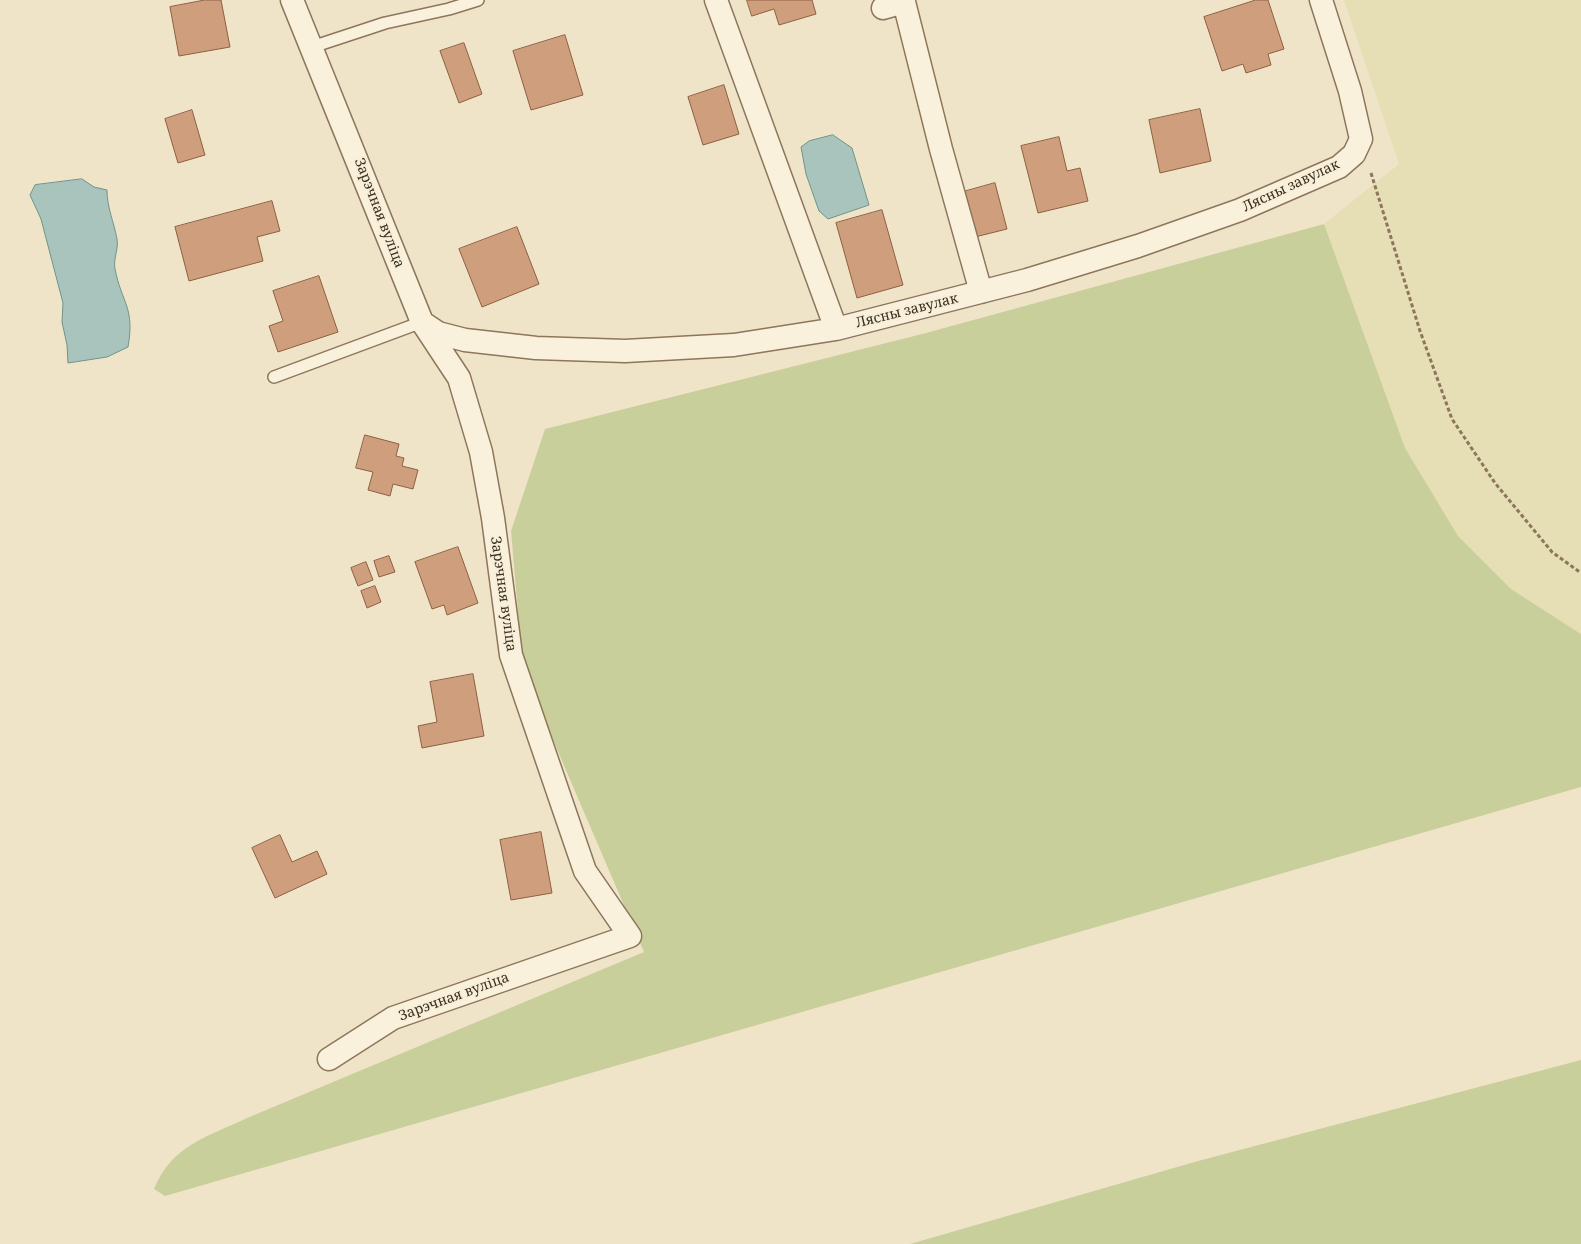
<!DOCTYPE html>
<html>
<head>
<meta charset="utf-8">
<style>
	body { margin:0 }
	canvas { display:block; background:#f0e4c8 }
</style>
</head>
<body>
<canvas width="1581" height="1244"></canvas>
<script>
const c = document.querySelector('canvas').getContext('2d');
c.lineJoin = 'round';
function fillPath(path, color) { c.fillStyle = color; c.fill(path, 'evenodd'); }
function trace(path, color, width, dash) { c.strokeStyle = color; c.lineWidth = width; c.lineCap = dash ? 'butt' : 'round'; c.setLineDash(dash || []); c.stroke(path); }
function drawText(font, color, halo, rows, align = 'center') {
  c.font = font + ' "Noto Serif",serif'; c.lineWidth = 4; c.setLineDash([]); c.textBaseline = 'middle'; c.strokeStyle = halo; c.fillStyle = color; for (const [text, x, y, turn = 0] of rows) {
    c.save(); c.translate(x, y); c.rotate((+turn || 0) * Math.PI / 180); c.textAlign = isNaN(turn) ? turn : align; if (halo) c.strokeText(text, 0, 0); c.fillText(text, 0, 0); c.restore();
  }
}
const farmland = new Path2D(`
	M 1344,0 L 1581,0 L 1581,634 L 1511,589 L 1458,536 L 1405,448 L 1324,224 L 1399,164 Z`);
const green = new Path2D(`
	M 1324,224 L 1405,448 L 1458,536 L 1511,589 L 1581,634 L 1581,787 L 165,1196 L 154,1189 C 172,1145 207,1137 247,1118 L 644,952 L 523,670 L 511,531 L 545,429 L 926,333 Z
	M 1581,1060 L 1581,1244 L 910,1244 L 1198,1161 Z`);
const water = new Path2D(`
	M 833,135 L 852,148 L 869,205 L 828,219 L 819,211 L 806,174 L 801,147 L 809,141 Z
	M 82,179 L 94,187 L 107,190 C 107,208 114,222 117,239 C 119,248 113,259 115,269 C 122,304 135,307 128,347 L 107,357 L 68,363 L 67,345 L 62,322 L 63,303 L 41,219 L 30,195 L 35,185 Z`);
const building = new Path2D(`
	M 205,0 L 221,0 L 230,47 L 179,56 L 170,7 Z
	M 747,0 L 812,0 L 816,14 L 779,25 L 774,9 L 752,16 Z
	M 1256,0 L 1268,0 L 1284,49 L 1268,54 L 1271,65 L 1246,73 L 1243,64 L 1222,71 L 1204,17 Z
	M 565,35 L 583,95 L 531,110 L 513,51 Z
	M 464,43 L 482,94 L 459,103 L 440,51 Z
	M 724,85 L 739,134 L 703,145 L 688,97 Z
	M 1200,109 L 1211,161 L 1160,173 L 1149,120 Z
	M 192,110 L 205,155 L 178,163 L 165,119 Z
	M 1059,137 L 1067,171 L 1080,168 L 1088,201 L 1038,213 L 1021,146 Z
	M 995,183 L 1007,229 L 975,237 L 963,192 Z
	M 272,201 L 280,231 L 257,237 L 263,261 L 189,281 L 175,227 Z
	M 882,210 L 903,285 L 857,298 L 836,223 Z
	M 517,227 L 539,284 L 482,307 L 459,249 Z
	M 319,276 L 338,332 L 278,352 L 269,326 L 283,321 L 273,291 Z
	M 365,435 L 399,444 L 396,456 L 404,458 L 402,466 L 418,470 L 413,489 L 393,484 L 390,496 L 368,490 L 373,472 L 356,468 Z
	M 458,547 L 478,603 L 447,615 L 444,605 L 432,609 L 415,562 Z
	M 389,556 L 395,572 L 379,577 L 374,561 Z
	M 366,562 L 373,580 L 358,586 L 351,568 Z
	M 375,586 L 381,602 L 367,608 L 361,591 Z
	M 473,674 L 484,736 L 422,748 L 418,726 L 437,722 L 430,682 Z
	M 541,832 L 552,893 L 511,900 L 500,840 Z
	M 280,835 L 292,862 L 317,851 L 327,874 L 275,898 L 252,848 Z`);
const path = new Path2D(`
	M 1371,173 L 1420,331 L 1452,419 L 1495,483 L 1552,552 L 1581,573`);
const service = new Path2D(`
	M 312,47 L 385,23 L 449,9 L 478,0
	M 274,377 L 422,322`);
const minor = new Path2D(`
	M 292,0 L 422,322 L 459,378 L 481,452 L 493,518 L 511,655 L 585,871 L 630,936 L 393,1018 L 329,1059
	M 716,0 L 836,329
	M 883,8 L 904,2 L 941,149 L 981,292
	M 423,323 L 438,333 L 465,340 L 536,348 L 625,351 L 734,345 L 836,329 L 1027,280 L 1138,246 L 1240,210 L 1339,167 L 1354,154 L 1361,139 L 1350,91 L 1321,0`);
const streetNames = [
	["Лясны завулак",1291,186,-25],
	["Зарэчная вуліца",379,213,69],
	["Лясны завулак",907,311,-14],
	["Зарэчная вуліца",503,594,82],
	["Зарэчная вуліца",454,997,-20]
];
fillPath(farmland, '#e6deb5');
fillPath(green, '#c9cf9b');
fillPath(water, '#a9c4bc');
trace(water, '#6f938a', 1);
fillPath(building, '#cf9f7d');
trace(building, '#8d5f41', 1);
trace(service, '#8d765c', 14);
trace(minor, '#8d765c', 25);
trace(path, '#8d765c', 3, [4, 2.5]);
trace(service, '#faf1dc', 11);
trace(minor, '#faf1dc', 22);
drawText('14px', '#3d2e20', '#f7eed8', streetNames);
</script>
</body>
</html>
